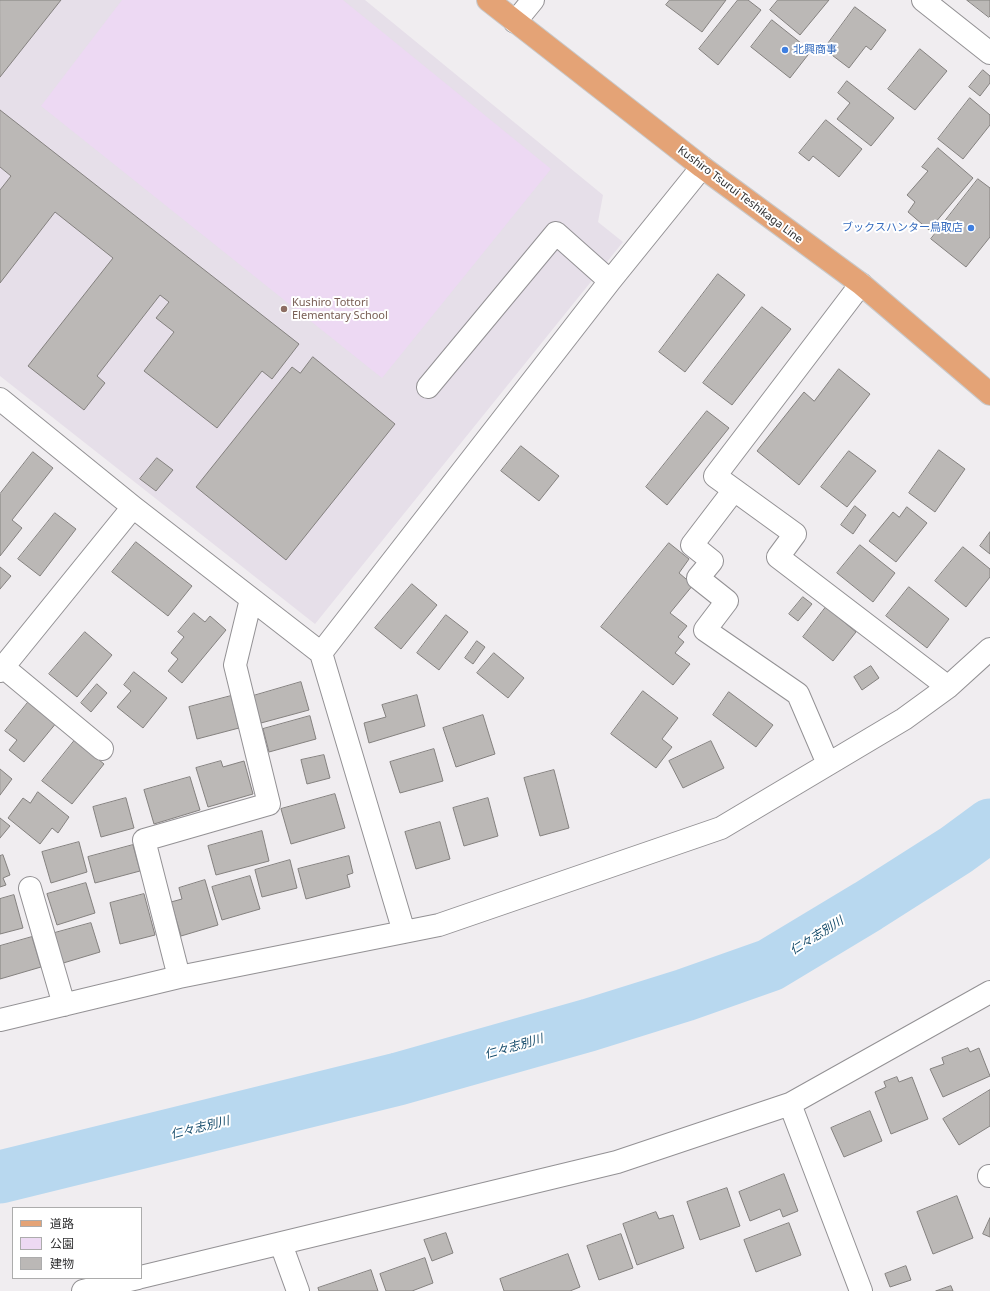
<!DOCTYPE html>
<html>
<head>
<meta charset="utf-8">
<style>
	body { margin:0 }
	#map { position:relative; width:990px; height:1291px; overflow:hidden; background:#f0edf0; font-family:"Noto Sans","Noto Sans JP",sans-serif }
	canvas { display:block }
	.legend { position:absolute; left:12px; top:1207px; width:130px; height:72px; box-sizing:border-box; background:#fff; border:1px solid #acacac; margin:0; padding:5px 7px; list-style:none; font-size:12px; color:#2f2f30 }
	.legend li { display:flex; align-items:center; gap:8px; height:20px }
	.legend b { width:20px; border:1px solid #acacac }
</style>
</head>
<body>
<div id="map">
<canvas width="990" height="1291"></canvas>
<ul class="legend">
<li><b style="height:5px;background:#e4a376"></b>道路</li>
<li><b style="height:11px;background:#edd9f3"></b>公園</li>
<li><b style="height:11px;background:#bbb8b6"></b>建物</li>
</ul>
</div>
<script>
const c = document.querySelector('canvas').getContext('2d');
c.lineJoin = 'round';
function fillPath(path, color) { c.fillStyle = color; c.fill(path, 'evenodd'); }
function trace(path, color, width, dash) { c.strokeStyle = color; c.lineWidth = width; c.lineCap = dash ? 'butt' : 'round'; c.setLineDash(dash || []); c.stroke(path); }
function drawText(font, color, halo, rows, align = 'center') {
  c.font = font + ' "Noto Sans","Noto Sans JP",sans-serif'; c.lineWidth = 4; c.setLineDash([]); c.textBaseline = 'middle'; c.strokeStyle = halo; c.fillStyle = color; for (const [text, x, y, turn = 0] of rows) {
    c.save(); c.translate(x, y); c.rotate((+turn || 0) * Math.PI / 180); c.textAlign = isNaN(turn) ? turn : align; if (halo) c.strokeText(text, 0, 0); c.fillText(text, 0, 0); c.restore();
  }
}
const built = new Path2D(`
	M 0,0 L 365,0 L 603,195 L 598,222 L 623,242 L 315,624 L 0,376 Z`);
const green = new Path2D(`
	M 122,0 L 343,0 L 551,169 L 382,378 L 41,106 Z`);
const river = new Path2D(`
	M 0,1177 L 398,1079 L 589,1025 L 685,995 L 770,965 L 868,906 L 956,850 L 990,825`);
const building = new Path2D(`
	M 0,0 L 61,0 L 0,77 Z
	M 670,0 L 726,0 L 702,32 L 666,5 Z
	M 738,0 L 748,0 L 761,10 L 718,65 L 699,49 Z
	M 778,0 L 829,0 L 800,35 L 770,10 Z
	M 967,0 L 990,0 L 990,16 L 989,17 Z
	M 855,7 L 886,30 L 871,50 L 866,46 L 849,68 L 824,49 Z
	M 772,20 L 811,51 L 790,78 L 751,47 Z
	M 920,49 L 947,71 L 915,110 L 888,89 Z
	M 983,70 L 990,76 L 990,83 L 980,96 L 969,87 Z
	M 847,81 L 894,118 L 871,146 L 837,119 L 850,103 L 838,93 Z
	M 970,98 L 990,115 L 990,125 L 963,159 L 938,139 Z
	M 0,110 L 299,344 L 272,379 L 262,371 L 217,428 L 144,371 L 174,332 L 156,318 L 169,302 L 160,295 L 97,376 L 105,383 L 84,410 L 28,366 L 113,258 L 55,212 L 0,283 L 0,190 L 11,176 L 0,167 Z
	M 826,120 L 862,149 L 839,177 L 813,156 L 809,161 L 799,153 Z
	M 938,148 L 973,178 L 929,230 L 908,212 L 915,202 L 907,195 L 928,171 L 922,167 Z
	M 978,179 L 990,188 L 990,237 L 966,267 L 931,239 Z
	M 718,274 L 745,295 L 685,372 L 659,352 Z
	M 762,307 L 791,329 L 732,405 L 703,383 Z
	M 313,357 L 395,424 L 286,560 L 196,487 L 292,367 L 300,373 Z
	M 839,369 L 870,394 L 799,485 L 757,451 L 804,392 L 814,401 Z
	M 707,411 L 729,428 L 667,505 L 646,487 Z
	M 521,446 L 559,476 L 539,501 L 501,471 Z
	M 939,450 L 965,469 L 935,512 L 909,493 Z
	M 849,451 L 876,471 L 847,507 L 821,487 Z
	M 33,452 L 53,468 L 12,520 L 22,528 L 0,556 L 0,494 Z
	M 157,458 L 173,470 L 156,491 L 140,479 Z
	M 855,506 L 866,515 L 853,534 L 841,525 Z
	M 907,507 L 927,523 L 896,562 L 869,541 L 893,512 L 899,517 Z
	M 55,513 L 76,529 L 40,576 L 18,559 Z
	M 990,532 L 990,554 L 980,546 Z
	M 136,542 L 192,586 L 168,616 L 112,572 Z
	M 669,543 L 689,559 L 679,573 L 693,585 L 670,613 L 687,626 L 678,637 L 684,642 L 675,653 L 690,664 L 673,685 L 601,627 Z
	M 860,545 L 895,573 L 873,602 L 837,573 Z
	M 963,547 L 990,569 L 990,577 L 966,607 L 935,581 Z
	M 0,567 L 11,576 L 0,589 Z
	M 412,584 L 437,605 L 401,649 L 375,628 Z
	M 909,587 L 949,619 L 927,648 L 886,616 Z
	M 803,597 L 812,604 L 798,621 L 789,614 Z
	M 826,607 L 856,632 L 833,661 L 803,637 Z
	M 194,613 L 205,622 L 210,616 L 226,630 L 182,683 L 168,671 L 178,659 L 171,653 L 184,637 L 178,632 Z
	M 446,615 L 468,632 L 439,670 L 417,653 Z
	M 85,632 L 112,655 L 77,697 L 49,674 Z
	M 477,641 L 485,647 L 473,664 L 465,658 Z
	M 494,653 L 524,678 L 508,698 L 477,673 Z
	M 871,666 L 879,678 L 862,690 L 854,677 Z
	M 134,672 L 167,698 L 143,728 L 117,707 L 131,691 L 124,685 Z
	M 301,682 L 309,710 L 261,723 L 253,696 Z
	M 97,684 L 107,693 L 91,712 L 81,703 Z
	M 643,691 L 678,718 L 662,739 L 672,747 L 656,768 L 611,734 Z
	M 729,692 L 773,725 L 756,747 L 713,715 Z
	M 417,695 L 425,726 L 369,743 L 364,723 L 386,717 L 382,705 Z
	M 231,696 L 239,728 L 197,739 L 189,707 Z
	M 30,700 L 57,722 L 24,762 L 9,750 L 17,740 L 5,731 Z
	M 483,715 L 495,754 L 456,767 L 443,728 Z
	M 310,716 L 316,739 L 269,752 L 263,729 Z
	M 75,740 L 104,764 L 72,804 L 42,781 Z
	M 711,741 L 724,768 L 683,788 L 669,761 Z
	M 434,749 L 443,781 L 400,793 L 390,762 Z
	M 324,755 L 330,778 L 307,784 L 301,760 Z
	M 221,761 L 223,767 L 244,761 L 253,794 L 208,807 L 196,768 Z
	M 0,769 L 12,779 L 0,795 Z
	M 554,770 L 569,828 L 540,836 L 524,778 Z
	M 190,777 L 200,810 L 154,824 L 144,790 Z
	M 38,792 L 69,817 L 58,833 L 52,828 L 40,844 L 8,818 L 23,798 L 30,803 Z
	M 335,794 L 345,828 L 291,844 L 281,809 Z
	M 126,798 L 134,828 L 101,837 L 93,807 Z
	M 488,798 L 498,836 L 464,846 L 453,808 Z
	M 0,818 L 10,826 L 0,838 Z
	M 440,822 L 450,859 L 416,869 L 405,832 Z
	M 262,831 L 269,861 L 216,875 L 208,846 Z
	M 79,842 L 87,872 L 51,883 L 42,852 Z
	M 133,845 L 140,871 L 95,883 L 88,857 Z
	M 3,855 L 10,875 L 3,878 L 6,885 L 0,887 L 0,856 Z
	M 349,856 L 353,873 L 347,875 L 350,887 L 306,899 L 298,869 Z
	M 290,860 L 297,888 L 262,897 L 255,870 Z
	M 250,876 L 260,909 L 222,920 L 212,887 Z
	M 205,880 L 218,925 L 181,936 L 171,902 L 182,899 L 179,888 Z
	M 86,883 L 95,913 L 57,925 L 47,894 Z
	M 144,894 L 155,935 L 120,944 L 110,903 Z
	M 14,895 L 23,928 L 0,934 L 0,899 Z
	M 91,923 L 100,952 L 60,964 L 51,934 Z
	M 32,937 L 41,967 L 0,979 L 0,946 Z
	M 968,1048 L 970,1052 L 979,1048 L 990,1076 L 943,1097 L 930,1069 L 944,1064 L 942,1058 Z
	M 897,1077 L 899,1082 L 912,1077 L 928,1119 L 891,1134 L 875,1092 L 886,1087 L 884,1082 Z
	M 990,1090 L 990,1126 L 959,1145 L 943,1119 Z
	M 870,1111 L 882,1141 L 844,1157 L 831,1128 Z
	M 784,1174 L 798,1211 L 783,1217 L 780,1209 L 750,1221 L 739,1192 Z
	M 727,1188 L 740,1226 L 700,1240 L 687,1202 Z
	M 957,1196 L 973,1238 L 933,1254 L 917,1212 Z
	M 656,1212 L 659,1219 L 673,1215 L 684,1248 L 637,1265 L 623,1224 Z
	M 990,1218 L 990,1237 L 983,1234 Z
	M 789,1223 L 801,1255 L 756,1272 L 744,1240 Z
	M 446,1233 L 453,1253 L 432,1261 L 424,1240 Z
	M 621,1234 L 633,1268 L 599,1280 L 587,1246 Z
	M 568,1254 L 580,1287 L 570,1291 L 504,1291 L 500,1279 Z
	M 425,1258 L 433,1283 L 412,1291 L 386,1291 L 380,1274 Z
	M 906,1266 L 911,1280 L 890,1287 L 885,1274 Z
	M 371,1270 L 378,1291 L 319,1291 L 318,1288 Z
	M 951,1286 L 953,1291 L 936,1291 Z`);
const minor = new Path2D(`
	M 923,0 L 990,53
	M 515,22 L 533,0
	M 861,284 L 715,476 L 795,534 L 778,557 L 948,687
	M 428,387 L 556,233 L 610,281
	M 0,399 L 133,507 L 321,653 L 610,281 L 702,167
	M 734,490 L 692,545 L 712,561 L 698,578 L 727,601 L 705,630 L 798,694 L 828,764
	M 321,653 L 404,932
	M 3,667 L 102,749
	M 0,671 L 133,507
	M 30,888 L 64,1005
	M 179,977 L 144,840 L 269,804 L 235,665 L 251,599
	M 0,1020 L 179,977 L 439,925 L 721,828 L 904,719 L 948,687 L 990,649
	M 790,1104 L 861,1291
	M 989,1176 L 990,1176
	M 281,1244 L 298,1291
	M 141,1277 L 617,1162 L 790,1104 L 990,992
	M 83,1291 L 138,1278`);
const major = new Path2D(`
	M 488,0 L 702,167 L 861,284 L 990,394`);
const markers = [
	[785,50,4,"#3f7fe0"],
	[971,228,4,"#3f7fe0"],
	[284,309,4,"#8d6e63"]
];
const shopNames = [
	["北興商事",793,50],
	["ブックスハンター鳥取店",963,228,"right"]
];
const streetNames = [
	["Kushiro Tsurui Teshikaga Line",740,195,37]
];
const educationNames = [
	["Kushiro Tottori",292,303],
	["Elementary School",292,316]
];
const waterNames = [
	["仁々志別川",817,936,-32],
	["仁々志別川",514,1047,-16],
	["仁々志別川",200,1128,-14]
];
fillPath(built, '#e6dfe9');
fillPath(green, '#edd9f3');
trace(river, '#b8d8ef', 53);
fillPath(building, '#bbb8b6');
trace(building, '#84817f', 1);
trace(minor, '#939194', 24);
trace(major, '#c9c9c9', 24);
trace(minor, '#fff', 22);
trace(major, '#e4a376', 22);
for (const [x, y, r, color] of markers) { const dot = new Path2D(); dot.arc(x, y, r, 0, 2 * Math.PI); c.fillStyle = color; c.fill(dot); trace(dot, '#fff', 1.5); }
drawText('11px', '#366cbe', '#fff', shopNames, 'left');
drawText('11px', '#2f2f30', '#fff', streetNames);
drawText('11px', '#785e54', '#fff', educationNames, 'left');
drawText('italic 12px', '#114868', '#fff', waterNames);
</script>
</body>
</html>
